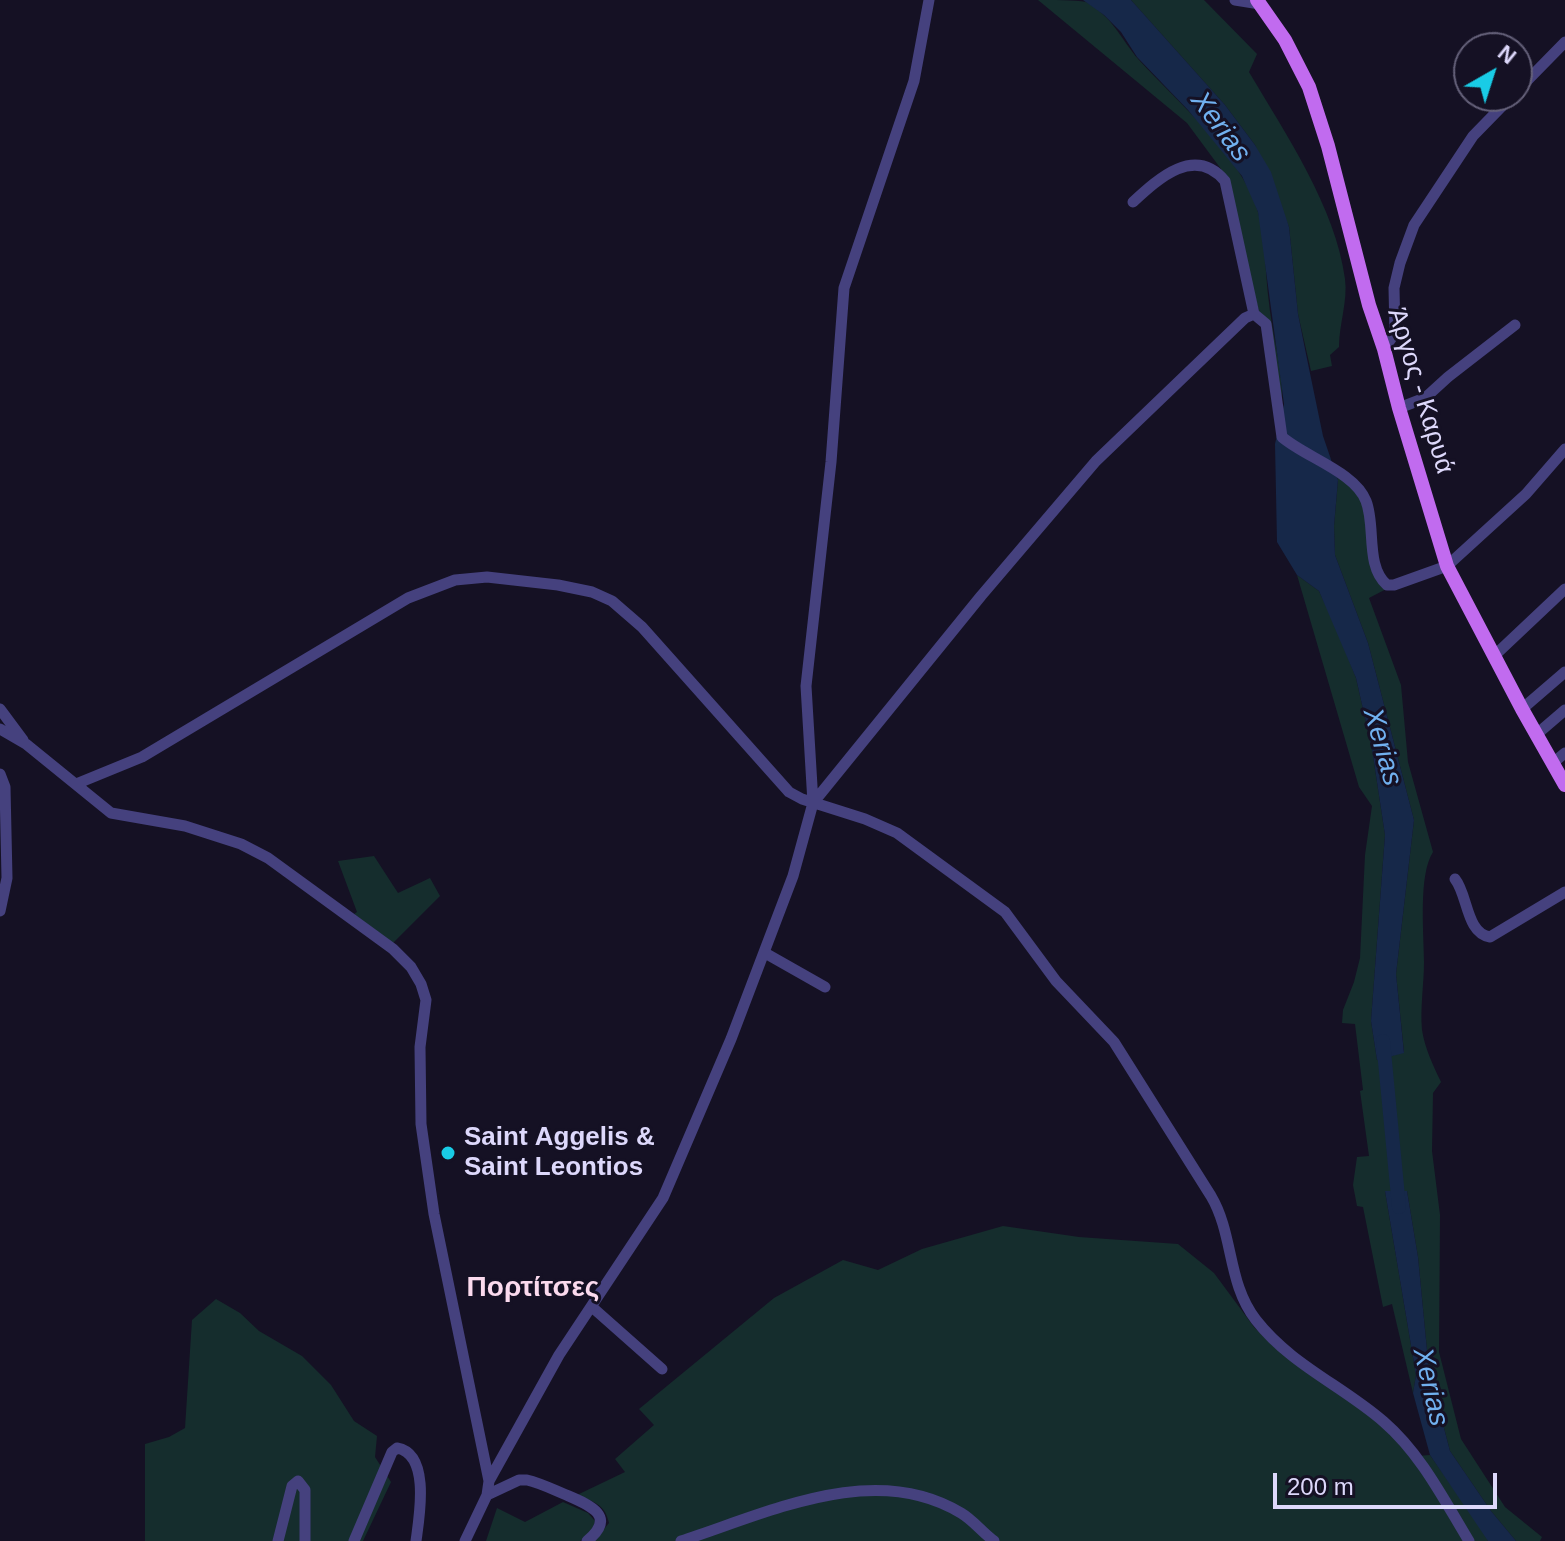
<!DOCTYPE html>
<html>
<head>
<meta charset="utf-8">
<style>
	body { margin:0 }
	#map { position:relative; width:1565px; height:1541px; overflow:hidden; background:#151124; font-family:Helvetica,sans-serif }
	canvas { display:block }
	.north { position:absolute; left:1453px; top:32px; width:80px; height:80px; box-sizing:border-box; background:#151124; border:2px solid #65617a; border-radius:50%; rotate:39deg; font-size:22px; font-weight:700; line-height:32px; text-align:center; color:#ddd8fb }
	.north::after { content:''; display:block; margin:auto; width:28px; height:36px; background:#19cce6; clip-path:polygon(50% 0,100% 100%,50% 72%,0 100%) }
	.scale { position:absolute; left:1273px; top:1473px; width:224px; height:36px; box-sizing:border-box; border:4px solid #ddd8fb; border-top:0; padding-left:10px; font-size:24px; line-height:28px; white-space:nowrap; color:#ddd8fb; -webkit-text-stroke:6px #151124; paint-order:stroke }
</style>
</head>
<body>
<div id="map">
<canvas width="1565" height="1541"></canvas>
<div class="north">N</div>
<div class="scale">200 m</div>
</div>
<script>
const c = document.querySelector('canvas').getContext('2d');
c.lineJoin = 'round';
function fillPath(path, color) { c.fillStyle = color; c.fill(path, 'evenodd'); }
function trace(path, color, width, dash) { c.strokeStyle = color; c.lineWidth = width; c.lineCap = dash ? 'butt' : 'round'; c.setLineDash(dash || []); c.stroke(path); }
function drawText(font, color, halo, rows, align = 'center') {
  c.font = font + ' Helvetica,sans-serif'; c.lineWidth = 6; c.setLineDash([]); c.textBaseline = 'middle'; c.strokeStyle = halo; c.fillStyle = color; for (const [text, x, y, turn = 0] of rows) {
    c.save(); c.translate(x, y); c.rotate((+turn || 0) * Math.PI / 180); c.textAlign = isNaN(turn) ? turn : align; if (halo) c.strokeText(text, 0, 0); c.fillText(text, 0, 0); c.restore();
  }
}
const green = new Path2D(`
	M 1038,0 C 1052,0 1075,0 1086,2 C 1114,18 1120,38 1139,60 C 1177,102 1242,156 1258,212 C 1266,241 1265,273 1269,303 C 1273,342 1288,385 1280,423 L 1261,318 L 1221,176 L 1221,169 L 1187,123 Z
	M 1131,0 L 1204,0 L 1257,54 L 1249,72 C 1285,133 1336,208 1345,279 C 1348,301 1339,324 1339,347 L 1330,355 L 1332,366 L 1311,371 L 1298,314 L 1289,227 L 1255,145 L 1225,105 Z
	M 1331,463 C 1371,476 1372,536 1377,572 L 1394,585 L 1369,598 L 1401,685 L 1408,762 L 1433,852 C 1418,875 1424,934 1424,962 C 1424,984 1420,1007 1422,1030 C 1425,1049 1433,1065 1441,1082 L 1433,1093 L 1432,1151 L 1440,1215 L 1439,1352 L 1461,1439 L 1505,1507 L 1542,1537 L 1540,1541 L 1516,1541 L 1491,1511 L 1450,1451 L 1429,1371 L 1418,1257 L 1407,1191 L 1385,1191 L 1416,1375 L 1413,1393 L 1392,1304 L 1383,1307 L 1363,1207 L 1357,1206 L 1353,1185 L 1357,1157 L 1369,1156 L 1360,1091 L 1363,1090 L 1355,1024 L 1342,1023 L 1343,1010 L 1354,982 L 1360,958 L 1365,855 L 1372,806 L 1359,787 L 1297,575 L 1319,591 L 1336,627 L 1356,678 L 1372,749 L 1385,835 L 1371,1021 L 1377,1060 L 1404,1052 L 1396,974 L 1414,820 L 1368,643 L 1335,555 L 1334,526 L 1338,480 Z
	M 374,856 L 398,893 L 430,878 L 440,896 L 392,944 L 354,914 L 357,912 L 338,861 Z
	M 1003,1226 L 1079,1237 L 1178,1244 L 1214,1273 L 1254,1327 L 1275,1348 L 1377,1418 L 1402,1442 L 1468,1541 L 594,1541 L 609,1523 C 605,1504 594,1502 577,1495 L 625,1472 L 615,1459 L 654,1425 L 639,1409 L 774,1298 L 843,1260 L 878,1270 L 922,1249 Z
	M 216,1299 L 240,1313 L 259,1331 L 302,1356 L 331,1385 L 354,1421 L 377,1436 L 375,1457 L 391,1482 L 363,1541 L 145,1541 L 145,1444 L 169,1437 L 185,1428 L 192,1320 Z
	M 1430,1455 L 1485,1534 L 1488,1541 L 1469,1541 L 1416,1456 Z
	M 563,1502 L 588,1513 L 595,1521 L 592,1532 L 580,1541 L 486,1541 L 497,1508 L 525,1522 Z`);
const water = new Path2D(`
	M 1083,0 L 1131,0 L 1225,105 L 1255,145 L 1271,172 L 1289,227 L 1298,314 L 1306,354 L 1323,436 L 1338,480 L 1334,526 L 1335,555 L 1368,643 L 1414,820 L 1396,974 L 1404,1053 L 1377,1060 L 1371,1021 L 1385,835 L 1372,749 L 1356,678 L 1319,591 L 1297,575 L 1277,542 L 1275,444 L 1284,404 L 1258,212 L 1242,176 L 1188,110 L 1137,57 L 1121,32 L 1104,15 Z
	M 1385,1191 L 1407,1191 L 1418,1257 L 1429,1371 L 1450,1451 L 1491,1511 L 1516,1541 L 1488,1541 L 1430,1455 L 1413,1393 L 1416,1375 Z`);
const river = new Path2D(`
	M 1383,1041 L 1399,1207`);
const minor = new Path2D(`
	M 1235,0 L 1260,4
	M 1517,91 L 1565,42
	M 1133,202 C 1159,178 1195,145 1225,181 L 1254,314
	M 1384,349 L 1395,333 L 1394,288 L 1400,263 L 1414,225 L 1473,136 L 1512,96
	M 1399,408 L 1425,398 L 1448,377 L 1515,325
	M 1494,656 L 1565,589
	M 0,709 L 23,740
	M 1522,709 L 1565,672
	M 0,729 L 26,744 L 111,813 L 185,826 L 241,844 L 268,858 L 393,949 L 411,967 L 421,984 L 426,1000 L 420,1047 L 421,1124 L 434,1214 L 489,1481 L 487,1495 L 465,1541
	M 1537,734 L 1565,710
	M 1554,762 L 1565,753
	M 0,774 L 5,787 L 7,878 L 0,911
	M 76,784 L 142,757 L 408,598 L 455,580 L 487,577 L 558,585 L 592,592 L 612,601 L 642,627 L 789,792 L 802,799 L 865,819 L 897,833 L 1005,912 L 1056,981 L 1114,1042 L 1211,1196 C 1234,1235 1227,1283 1256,1320 C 1291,1365 1343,1386 1384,1422 C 1421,1454 1444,1500 1469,1541
	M 813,803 L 981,596 L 1096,461 L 1245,318 L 1254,314 L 1266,324 L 1282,437 C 1305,457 1355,472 1366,501 C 1376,526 1365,566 1387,585 L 1394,585 L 1447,566 L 1526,494 L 1565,449
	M 1455,879 C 1468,895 1466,933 1490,937 L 1565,892
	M 765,953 L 825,987
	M 592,1307 L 662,1369
	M 489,1481 L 559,1355 L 663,1198 L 731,1039 L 793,876 L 813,803 L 806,686 L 831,462 L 844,288 L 914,81 L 929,0
	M 487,1495 L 519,1480 L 527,1480 C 540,1483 552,1489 564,1494 C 587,1504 619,1515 587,1541
	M 278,1541 L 292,1486 L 298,1481 L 305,1490 L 305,1541
	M 354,1541 L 392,1452 L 397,1448 C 431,1454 419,1518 416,1541
	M 681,1541 C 768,1513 874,1460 961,1513 C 973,1520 982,1532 994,1541`);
const major = new Path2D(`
	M 1257,0 L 1285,40 L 1309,87 L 1328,146 L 1369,305 L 1384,349 L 1399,408 L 1447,566 L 1522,709 L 1565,785`);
const markers = [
	[448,1153,8,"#19cce6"]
];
const streetNames = [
	["Άργος - Καρυά",1420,391,73]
];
const poiNames = [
	["Saint Aggelis &",464,1138],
	["Saint Leontios",464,1168]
];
const waterNames = [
	["Xerias",1220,127,53],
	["Xerias",1382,747,74],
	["Xerias",1430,1387,77]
];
const neighbourhoodNames = [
	["Πορτίτσες",533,1288]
];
fillPath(green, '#152d2d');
fillPath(water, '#162849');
trace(river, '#162849', 14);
trace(minor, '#45417e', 11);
trace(major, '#c16bef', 14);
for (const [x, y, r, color] of markers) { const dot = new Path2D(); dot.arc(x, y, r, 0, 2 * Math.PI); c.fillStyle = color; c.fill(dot); trace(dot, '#151124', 3); }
drawText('26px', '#ddd8fb', '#151124', streetNames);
drawText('bold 26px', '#ddd8fb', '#151124', poiNames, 'left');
drawText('italic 28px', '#71b1f0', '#151124', waterNames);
drawText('bold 28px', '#fbdaee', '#151124', neighbourhoodNames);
</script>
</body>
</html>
